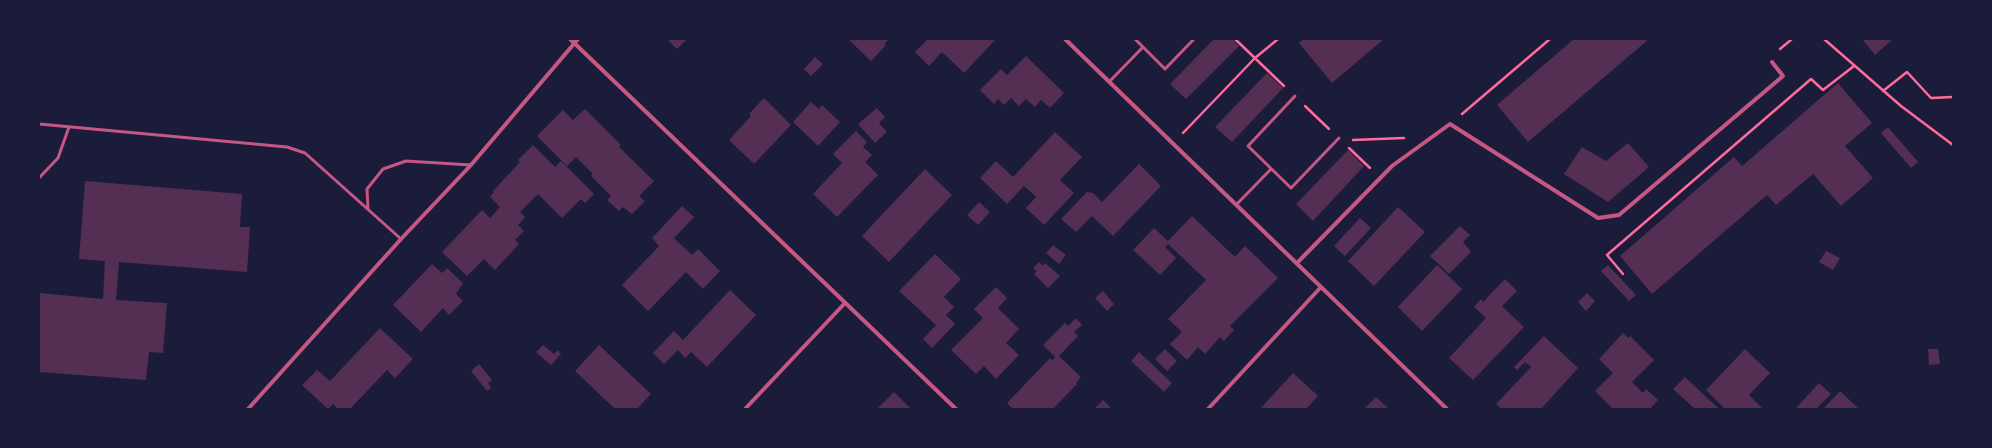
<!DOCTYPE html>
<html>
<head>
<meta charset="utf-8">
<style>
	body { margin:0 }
	#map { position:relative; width:1992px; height:448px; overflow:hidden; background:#1b1b3a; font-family:Karla,sans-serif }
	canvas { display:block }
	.frame { position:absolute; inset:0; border:40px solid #1b1b3a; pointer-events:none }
</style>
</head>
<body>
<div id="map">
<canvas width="1992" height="448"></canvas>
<div class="frame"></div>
</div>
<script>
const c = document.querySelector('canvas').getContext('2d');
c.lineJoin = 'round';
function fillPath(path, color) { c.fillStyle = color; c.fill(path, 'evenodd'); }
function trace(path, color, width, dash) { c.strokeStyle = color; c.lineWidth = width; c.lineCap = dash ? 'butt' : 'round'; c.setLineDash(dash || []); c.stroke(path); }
const building = new Path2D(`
	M 667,39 L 687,39 L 677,49 Z
	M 848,39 L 889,39 L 884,44 L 886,45 L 871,61 Z
	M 928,39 L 996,39 L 964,73 L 942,52 L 929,66 L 915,52 Z
	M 1214,39 L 1232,39 L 1239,46 L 1186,99 L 1170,84 Z
	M 1304,39 L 1384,39 L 1332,83 L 1299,43 Z
	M 1574,39 L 1649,39 L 1528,142 L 1497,105 Z
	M 1862,39 L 1893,39 L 1875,55 Z
	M 1026,56 L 1064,93 L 1050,108 L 1041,100 L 1035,107 L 1026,99 L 1019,106 L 1011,98 L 1004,105 L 998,99 L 994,104 L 980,90 L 1001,69 L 1007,75 Z
	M 815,57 L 823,64 L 811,76 L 804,69 Z
	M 1267,73 L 1283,88 L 1232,142 L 1215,127 Z
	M 1838,83 L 1872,123 L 1845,146 L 1873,178 L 1841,206 L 1813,174 L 1776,205 L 1767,195 L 1652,294 L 1620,256 L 1734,157 L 1742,166 Z
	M 764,98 L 791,125 L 754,164 L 729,140 L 751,116 L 749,114 Z
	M 811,102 L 819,109 L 822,105 L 840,122 L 818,146 L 793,122 Z
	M 877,108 L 885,117 L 879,123 L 887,132 L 875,143 L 858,124 Z
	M 585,109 L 621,145 L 619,147 L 654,181 L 639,196 L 645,201 L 632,214 L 623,207 L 619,211 L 607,200 L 611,196 L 591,176 L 593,174 L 576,157 L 567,166 L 537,136 L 563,110 L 573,120 Z
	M 1888,127 L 1918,162 L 1911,168 L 1881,133 Z
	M 856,131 L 867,142 L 863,147 L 872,155 L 865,162 L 878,175 L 837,217 L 813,194 L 842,163 L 833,154 Z
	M 1055,132 L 1082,157 L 1060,180 L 1074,193 L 1044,225 L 1026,208 L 1036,197 L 1024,186 L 1007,204 L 980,178 L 996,161 L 1013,177 Z
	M 1628,143 L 1649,167 L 1608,202 L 1564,174 L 1582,147 L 1606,161 Z
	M 533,145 L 555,167 L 561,161 L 594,194 L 585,203 L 581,199 L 562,218 L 538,194 L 520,212 L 525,217 L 518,225 L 524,231 L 515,240 L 519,244 L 495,270 L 484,259 L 467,276 L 442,252 L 482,210 L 490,218 L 500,207 L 490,197 L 494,192 L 493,191 L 520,162 L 518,160 Z
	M 1348,150 L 1364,166 L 1313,221 L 1296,204 Z
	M 1139,164 L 1161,186 L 1113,236 L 1092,216 L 1076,232 L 1061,219 L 1087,192 L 1093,193 L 1102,202 Z
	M 925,169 L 952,195 L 889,262 L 862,236 Z
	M 85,181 L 242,194 L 240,227 L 250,227 L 247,272 L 119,262 L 116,300 L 167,303 L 163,353 L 149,352 L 146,380 L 39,372 L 39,293 L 103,299 L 105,261 L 79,259 Z
	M 979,202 L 990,212 L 978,225 L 967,215 Z
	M 682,206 L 694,217 L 674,238 L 692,255 L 698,249 L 720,271 L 703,289 L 686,272 L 648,311 L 622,285 L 659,246 L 652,238 Z
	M 1398,207 L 1425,232 L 1374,286 L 1348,261 Z
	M 1192,216 L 1235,257 L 1245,246 L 1278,278 L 1230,326 L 1234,330 L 1224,341 L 1220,337 L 1205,354 L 1198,347 L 1187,360 L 1170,344 L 1182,332 L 1168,319 L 1206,280 L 1168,244 L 1165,247 L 1176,258 L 1160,275 L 1133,250 L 1154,228 L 1168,241 Z
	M 1360,218 L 1371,228 L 1345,256 L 1334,246 Z
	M 1460,226 L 1470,235 L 1463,242 L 1471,252 L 1449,274 L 1430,256 Z
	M 1053,245 L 1066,255 L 1059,264 L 1046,253 Z
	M 1826,251 L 1840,258 L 1833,270 L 1819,262 Z
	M 935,254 L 961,279 L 944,297 L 954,307 L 946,315 L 955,324 L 932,348 L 923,339 L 936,325 L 899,291 Z
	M 1039,262 L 1043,266 L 1045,263 L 1060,276 L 1048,288 L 1034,274 L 1037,271 L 1033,268 Z
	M 432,264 L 442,273 L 447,268 L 463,283 L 456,294 L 463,301 L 449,315 L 443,308 L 421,332 L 393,305 Z
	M 1437,265 L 1462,289 L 1422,331 L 1398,307 Z
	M 1608,265 L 1636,295 L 1629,301 L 1601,271 Z
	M 1505,279 L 1517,291 L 1502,306 L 1524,327 L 1473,380 L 1449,358 L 1486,318 L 1474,307 L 1481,299 L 1483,302 Z
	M 996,287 L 1007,298 L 998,308 L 1019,329 L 1006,343 L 1019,355 L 996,379 L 984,366 L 976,374 L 951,350 L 983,318 L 974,309 Z
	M 730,290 L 756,315 L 707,367 L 691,352 L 685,358 L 678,350 L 664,364 L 653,353 L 674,331 L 683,340 Z
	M 1103,291 L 1114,304 L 1107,311 L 1095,298 Z
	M 1587,293 L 1595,301 L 1586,311 L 1578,302 Z
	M 1076,318 L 1082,325 L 1074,332 L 1078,336 L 1059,356 L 1081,377 L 1076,383 L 1077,384 L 1053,409 L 1013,409 L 1007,403 L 1050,358 L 1052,361 L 1055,357 L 1043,345 L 1065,323 L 1068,326 Z
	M 380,328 L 413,359 L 395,378 L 387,370 L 350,409 L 338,409 L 333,404 L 328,409 L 302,385 L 317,370 L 330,381 Z
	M 1623,333 L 1628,338 L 1630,336 L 1654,360 L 1632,382 L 1643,393 L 1646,389 L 1658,400 L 1650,409 L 1613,409 L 1595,391 L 1613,373 L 1599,359 Z
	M 1544,336 L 1578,368 L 1541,409 L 1498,409 L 1500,407 L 1496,404 L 1531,367 L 1525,362 L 1517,370 L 1514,367 Z
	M 543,345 L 554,354 L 558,350 L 561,354 L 551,365 L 536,352 Z
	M 599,345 L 651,394 L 637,409 L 615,409 L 575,371 Z
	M 1165,349 L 1177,361 L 1167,371 L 1155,359 Z
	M 1745,349 L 1770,373 L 1749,395 L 1763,409 L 1725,409 L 1706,390 Z
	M 1928,349 L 1938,349 L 1940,364 L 1929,365 Z
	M 1139,352 L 1172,383 L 1164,392 L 1131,361 Z
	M 479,364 L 492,380 L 488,383 L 491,388 L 487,391 L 471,371 Z
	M 1293,373 L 1318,396 L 1306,409 L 1260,409 Z
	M 1685,377 L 1719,409 L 1695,409 L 1673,389 Z
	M 1819,383 L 1831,394 L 1816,409 L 1795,409 Z
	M 1840,391 L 1859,409 L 1823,409 Z
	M 894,392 L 910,408 L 909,409 L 877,409 Z
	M 1376,397 L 1389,409 L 1364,409 Z
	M 1103,400 L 1112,409 L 1094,409 Z`);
const path = new Path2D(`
	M 1235,39 L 1284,86
	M 1824,39 L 1901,106 L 1953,145
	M 1780,49 L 1792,39
	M 1883,91 L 1907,72 L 1931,98 L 1953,97
	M 1305,106 L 1329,129
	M 1462,114 L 1550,39
	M 1183,133 L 1255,58 L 1278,39
	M 1353,140 L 1404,138
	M 1349,148 L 1370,168
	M 1623,274 L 1607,255 L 1811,79 L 1823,90 L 1854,66`);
const service = new Path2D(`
	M 1135,39 L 1165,69 L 1194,39
	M 1109,82 L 1143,47
	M 1295,96 L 1248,146 L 1291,188 L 1339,138
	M 39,124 L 287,147 L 305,153 L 401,239
	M 39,178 L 58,158 L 69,127
	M 1236,205 L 1271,169
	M 368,209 L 367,189 L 383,169 L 406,161 L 471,165`);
const minor = new Path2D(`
	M 570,39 L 956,409
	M 1065,39 L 1447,409
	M 1297,263 L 1392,166 L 1450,124 L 1598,218 L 1619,215 L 1783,76 L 1772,62
	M 248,409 L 401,239 L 471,165 L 578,39
	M 745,409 L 845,303
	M 1208,409 L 1321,287`);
fillPath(building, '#542f53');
trace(path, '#ff6b9d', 2.5);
trace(service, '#c65784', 3);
trace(minor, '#c65784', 4);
</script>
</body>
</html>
